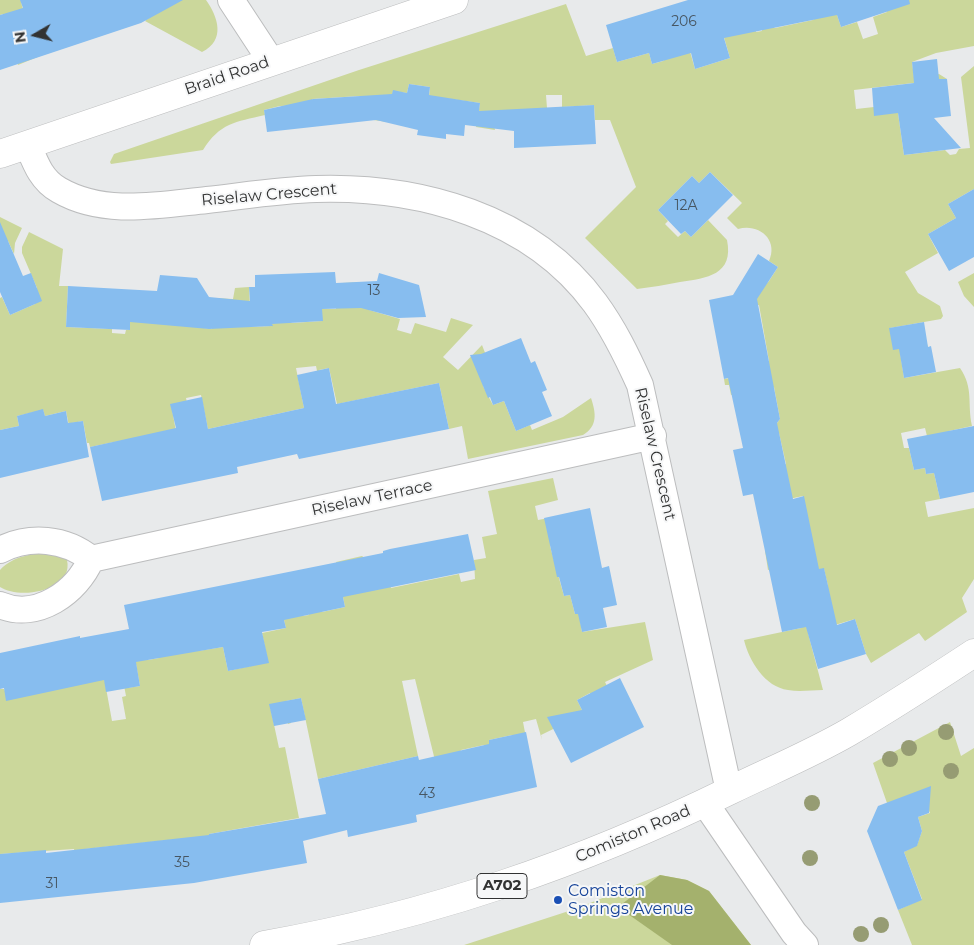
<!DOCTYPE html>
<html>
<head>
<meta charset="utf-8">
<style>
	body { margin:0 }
	#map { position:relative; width:974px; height:945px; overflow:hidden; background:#e8eaeb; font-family:Montserrat,sans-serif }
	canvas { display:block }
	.north { position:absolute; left:10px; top:10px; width:50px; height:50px; -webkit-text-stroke:4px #f6f7f8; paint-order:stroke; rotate:262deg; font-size:14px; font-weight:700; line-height:20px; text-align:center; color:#323333 }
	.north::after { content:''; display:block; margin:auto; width:18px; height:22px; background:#323333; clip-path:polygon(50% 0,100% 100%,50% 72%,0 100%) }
</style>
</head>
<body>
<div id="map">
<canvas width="974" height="945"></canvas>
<div class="north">N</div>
</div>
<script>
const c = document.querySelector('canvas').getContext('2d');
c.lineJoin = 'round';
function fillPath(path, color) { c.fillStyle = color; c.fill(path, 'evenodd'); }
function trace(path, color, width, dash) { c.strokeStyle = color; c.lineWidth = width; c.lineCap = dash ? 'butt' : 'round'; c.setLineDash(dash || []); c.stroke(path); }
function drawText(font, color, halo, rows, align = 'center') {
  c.font = font + ' Montserrat,sans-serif'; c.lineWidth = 4; c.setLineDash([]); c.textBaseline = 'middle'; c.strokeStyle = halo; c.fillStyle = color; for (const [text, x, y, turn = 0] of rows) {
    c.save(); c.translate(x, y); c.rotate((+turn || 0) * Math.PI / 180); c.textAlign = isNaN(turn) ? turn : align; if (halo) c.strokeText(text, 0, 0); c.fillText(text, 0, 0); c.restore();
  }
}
const green = new Path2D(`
	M 0,0 L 25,0 L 21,1 L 22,6 L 40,56 L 18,65 L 3,14 L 0,15 Z
	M 171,0 L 206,0 C 218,17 226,40 202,52 L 145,21 Z
	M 832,0 L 841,27 L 857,22 L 863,39 L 878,34 L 873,17 L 887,12 L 884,0 L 974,0 L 974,46 L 936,53 L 912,62 L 914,77 L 939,74 L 947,79 L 854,90 L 856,109 L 874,107 L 898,113 L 904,155 L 945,150 L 950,155 L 956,154 L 959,149 L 970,148 L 961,77 L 974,66 L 974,189 L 948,204 L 956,218 L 928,234 L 938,253 L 905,272 L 918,293 L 940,306 L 943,316 L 941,319 L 890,328 L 927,344 L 928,347 L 900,352 L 904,378 L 960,368 C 974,389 967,402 972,426 L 949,431 L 951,439 L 929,444 L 925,428 L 901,433 L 904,448 L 909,448 L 914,470 L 925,468 L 926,474 L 934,473 L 940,499 L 925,502 L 928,517 L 974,508 L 974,579 L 962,598 L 967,612 L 925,641 L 919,633 L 871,663 L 866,654 L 855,619 L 808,633 L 823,690 C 811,690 800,692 788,690 C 765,687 749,661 744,640 L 801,628 L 828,586 L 824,569 L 817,570 L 808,561 L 768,570 L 765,551 L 807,543 L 803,496 L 756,506 L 763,469 L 786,464 L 779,433 L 768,435 L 780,419 L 774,387 L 731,395 L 729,385 L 725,385 L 724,379 L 747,375 L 769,361 L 759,305 L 745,307 L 769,281 L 778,267 L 769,261 C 779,239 758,223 738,229 L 727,218 L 742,203 L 710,172 L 699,183 L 692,176 L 658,210 L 668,221 L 665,224 L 678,237 L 685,231 L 691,237 L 708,220 L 727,240 C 734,275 707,278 680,282 C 666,285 651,287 637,289 L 585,238 L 636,187 L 610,120 L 595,120 L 594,105 L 562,107 L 562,95 L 546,95 L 547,108 L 494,126 L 495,130 L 476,127 L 480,103 L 429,96 L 430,87 L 409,84 L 407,93 L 393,91 L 388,122 L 366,119 L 362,121 L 360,96 L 312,99 L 312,105 L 280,106 L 264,110 L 265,115 C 235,122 220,123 203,150 L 111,164 L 110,162 L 114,154 L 359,70 L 566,4 L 586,56 L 613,48 L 617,62 L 649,53 L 652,64 L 663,61 L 687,41 L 695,69 L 730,58 L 721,27 L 754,20 L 756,32 L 762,31 L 760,19 L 775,28 L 813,20 Z
	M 0,217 L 22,228 L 15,243 L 14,254 L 8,241 L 0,244 Z
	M 29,232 L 63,249 L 59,286 L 68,286 L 66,327 L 112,329 L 112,333 L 125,334 L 126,330 L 130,330 L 130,319 L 212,329 L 215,298 L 233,299 L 235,288 L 249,287 L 251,327 L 272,326 L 272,312 L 292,323 L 322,321 L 322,309 L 336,309 L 336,299 L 343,299 L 342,283 L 363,282 L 361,292 L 369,310 L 400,319 L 397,330 L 411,334 L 415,323 L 446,332 L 451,318 L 473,325 L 443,357 L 458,370 L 482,345 L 494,376 L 483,386 L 493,405 L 504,401 L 516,431 L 530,425 L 532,430 L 563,417 L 591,398 C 596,413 598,426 583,435 L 468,459 L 462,426 L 449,429 L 439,383 L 337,404 L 329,368 L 319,370 L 325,395 L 322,395 L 316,366 L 296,368 L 304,408 L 208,429 L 201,395 L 186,398 L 191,421 L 171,404 L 177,437 L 114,442 L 90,447 L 89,443 L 87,443 L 83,421 L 72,423 L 73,446 L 66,411 L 45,416 L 43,410 L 17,416 L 19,426 L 0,430 L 0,298 L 2,297 L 10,315 L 35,304 L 29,291 L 37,288 L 22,253 L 22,247 Z
	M 974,273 L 974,307 L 964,296 L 958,282 Z
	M 553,478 L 558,500 L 535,506 L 538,520 L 554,517 L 558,534 L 550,546 L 564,596 L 570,595 L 575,614 L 603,608 L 580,619 L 582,632 L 645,622 L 653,660 L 605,682 L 612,696 L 597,708 L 590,693 L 577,700 L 584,714 L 541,735 L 542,740 L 536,719 L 523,722 L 527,743 L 516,752 L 512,735 L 489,740 L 492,757 L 484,745 L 461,750 L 442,789 L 415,679 L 402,681 L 418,756 L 318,779 L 301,698 L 286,701 L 291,723 L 288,724 L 283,703 L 270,706 L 279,748 L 285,747 L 299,818 L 209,834 L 215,867 L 179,839 L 85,849 L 76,872 L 74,849 L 0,854 L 0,689 L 4,689 L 5,691 L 100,655 L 112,721 L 126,719 L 122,697 L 126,696 L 120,665 L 127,688 L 140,686 L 134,653 L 145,651 L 148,660 L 159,658 L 156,638 L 194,631 L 198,651 L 223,647 L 228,671 L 268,662 L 262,633 L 286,628 L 282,612 L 303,616 L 309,615 L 307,607 L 322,612 L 345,607 L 336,562 L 362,556 L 389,578 L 391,588 L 459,574 L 461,582 L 475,579 L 474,560 L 486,558 L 482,537 L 497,534 L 488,491 Z
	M 53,552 L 67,560 C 74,591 20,600 0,587 L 0,570 C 14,555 33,554 53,552 Z
	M 950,722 L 961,756 L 974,748 L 974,945 L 912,945 L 898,910 L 922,899 L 904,852 L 917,845 L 922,831 L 918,817 L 930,813 L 927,806 L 887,803 L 873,763 Z
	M 660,875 L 687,880 L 709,891 L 751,945 L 464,945 L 575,909 Z`);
const forest = new Path2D(`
	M 660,875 L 687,880 L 709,891 L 751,945 L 672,945 L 618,907 Z`);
const building = new Path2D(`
	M 20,0 L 183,0 L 141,23 L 0,70 L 0,15 L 23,8 Z
	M 688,0 L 909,0 L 910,4 L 841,27 L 837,15 L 724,38 L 730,58 L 695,69 L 691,53 L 652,64 L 649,53 L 617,62 L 606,25 Z
	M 937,59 L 939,79 L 947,79 L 951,116 L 934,118 L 961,148 L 904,155 L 898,113 L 874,116 L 872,88 L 914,83 L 912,62 Z
	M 409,84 L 430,87 L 429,95 L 480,103 L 479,111 L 594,105 L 596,144 L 514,148 L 514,131 L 465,125 L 464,136 L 446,134 L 446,139 L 417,135 L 418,130 L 376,120 L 267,132 L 264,110 L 313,99 L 392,94 L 393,90 L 407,93 Z
	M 710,172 L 733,195 L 691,237 L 685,231 L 681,234 L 658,210 L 692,176 L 699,183 Z
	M 974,189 L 974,257 L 949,271 L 928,234 L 956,218 L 948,204 Z
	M 0,222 L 23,276 L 31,273 L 42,301 L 10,315 L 0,292 Z
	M 758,254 L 778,267 L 757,299 L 780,419 L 777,423 L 793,499 L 804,496 L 819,569 L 824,568 L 837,625 L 855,619 L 866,654 L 818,669 L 806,627 L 782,632 L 753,494 L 743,496 L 733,450 L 743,448 L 728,378 L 724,379 L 709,300 L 733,295 Z
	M 335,272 L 336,283 L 377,281 L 379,273 L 419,285 L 426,317 L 398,318 L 361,308 L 322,309 L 323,321 L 272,324 L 273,326 L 209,329 L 130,322 L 130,330 L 66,327 L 68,286 L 157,291 L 160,275 L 197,278 L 209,297 L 250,301 L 249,287 L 255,287 L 255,275 Z
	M 924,322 L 928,347 L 931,346 L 936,372 L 904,378 L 899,349 L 893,350 L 889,328 Z
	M 521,338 L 531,363 L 535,361 L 547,390 L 542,392 L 552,416 L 516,431 L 504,401 L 493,405 L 490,397 L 488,398 L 470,355 L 481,354 Z
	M 329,368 L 336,404 L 439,383 L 449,429 L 299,459 L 297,454 L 237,467 L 238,473 L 102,501 L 90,447 L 176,428 L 170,404 L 202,397 L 208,429 L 304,408 L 297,375 Z
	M 43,409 L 45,416 L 66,411 L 68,423 L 83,421 L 89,457 L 0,478 L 0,430 L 19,426 L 17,416 Z
	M 974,426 L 974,492 L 940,499 L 934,473 L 926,474 L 925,468 L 914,470 L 907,439 Z
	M 590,508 L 602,568 L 609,566 L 617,605 L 603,608 L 607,627 L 582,632 L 578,614 L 575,614 L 570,595 L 564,596 L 559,577 L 557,577 L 544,518 Z
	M 468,534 L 476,570 L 343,597 L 345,607 L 284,620 L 286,628 L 262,632 L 269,663 L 228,671 L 223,647 L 136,662 L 140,686 L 106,692 L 104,680 L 6,701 L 4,688 L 0,689 L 0,653 L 80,636 L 80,638 L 129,629 L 124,605 L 383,553 L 383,551 L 390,549 Z
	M 620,678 L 644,727 L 571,763 L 547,717 L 582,710 L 577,700 Z
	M 301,698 L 306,720 L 274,726 L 269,704 Z
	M 526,732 L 537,787 L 416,815 L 417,822 L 348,837 L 347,830 L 303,841 L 307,863 L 194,883 L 0,903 L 0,854 L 46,850 L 46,853 L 209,835 L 209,834 L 326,814 L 318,779 L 418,756 L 419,760 L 489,744 L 489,740 Z
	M 931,786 L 929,813 L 918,817 L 922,831 L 917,846 L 904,852 L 922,900 L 898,910 L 867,831 L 878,806 Z`);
const minor = new Path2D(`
	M 231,0 L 271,61
	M 28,145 C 35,162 41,180 59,190 C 104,216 158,205 207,200 C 243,196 280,190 316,189 C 419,186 531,216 595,303 C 614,329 627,356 640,385 L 729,791
	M 0,550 C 30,535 65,538 91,559
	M 91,559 L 653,436
	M 0,605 C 37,621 77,592 91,559
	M 705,803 L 794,933 L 805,945`);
const tertiary = new Path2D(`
	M 0,154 L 454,0`);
const primary = new Path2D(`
	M 264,945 C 429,916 580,864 731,790 C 770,771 811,754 849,732 C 891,707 933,680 974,653`);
const trees = [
	[946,732],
	[909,748],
	[890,759],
	[951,771],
	[812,803],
	[810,858],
	[881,925],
	[861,934]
];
const markers = [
	[558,900,5,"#1a4fb4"]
];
const numberNames = [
	["206",684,22],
	["12A",686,206],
	["13",374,291],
	["43",427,794],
	["35",182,863],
	["31",52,884]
];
const shields = [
	[502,886,50]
];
const shieldNames = [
	["A702",502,886]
];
const streetNames = [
	["Braid Road",227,76,-19],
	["Riselaw Crescent",269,195,-5],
	["Riselaw Crescent",655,454,77],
	["Riselaw Terrace",372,498,-12],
	["Comiston Road",633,834,-23]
];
const transitNames = [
	["Comiston",568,891],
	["Springs Avenue",568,909]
];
fillPath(green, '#cbd79b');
fillPath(forest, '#a4b16d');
fillPath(building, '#87bdef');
trace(minor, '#bcbdbe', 28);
trace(tertiary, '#bcbdbe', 29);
trace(primary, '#bcbdbe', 29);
trace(minor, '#fff', 26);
trace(tertiary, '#fff', 28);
trace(primary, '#fff', 28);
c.fillStyle = '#969c73';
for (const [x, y] of trees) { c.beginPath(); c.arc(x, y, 8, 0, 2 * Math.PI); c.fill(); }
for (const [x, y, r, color] of markers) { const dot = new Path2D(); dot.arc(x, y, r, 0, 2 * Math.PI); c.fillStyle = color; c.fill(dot); trace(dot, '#f6f7f8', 2); }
drawText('14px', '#475662', null, numberNames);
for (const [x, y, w] of shields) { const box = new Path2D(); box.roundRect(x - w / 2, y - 12.5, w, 25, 4); c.fillStyle = '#f6f7f8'; c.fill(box); trace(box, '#323333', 1); }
drawText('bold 15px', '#323333', null, shieldNames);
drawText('16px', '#323333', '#f6f7f8', streetNames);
drawText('16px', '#164399', '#f6f7f8', transitNames, 'left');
</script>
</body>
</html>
